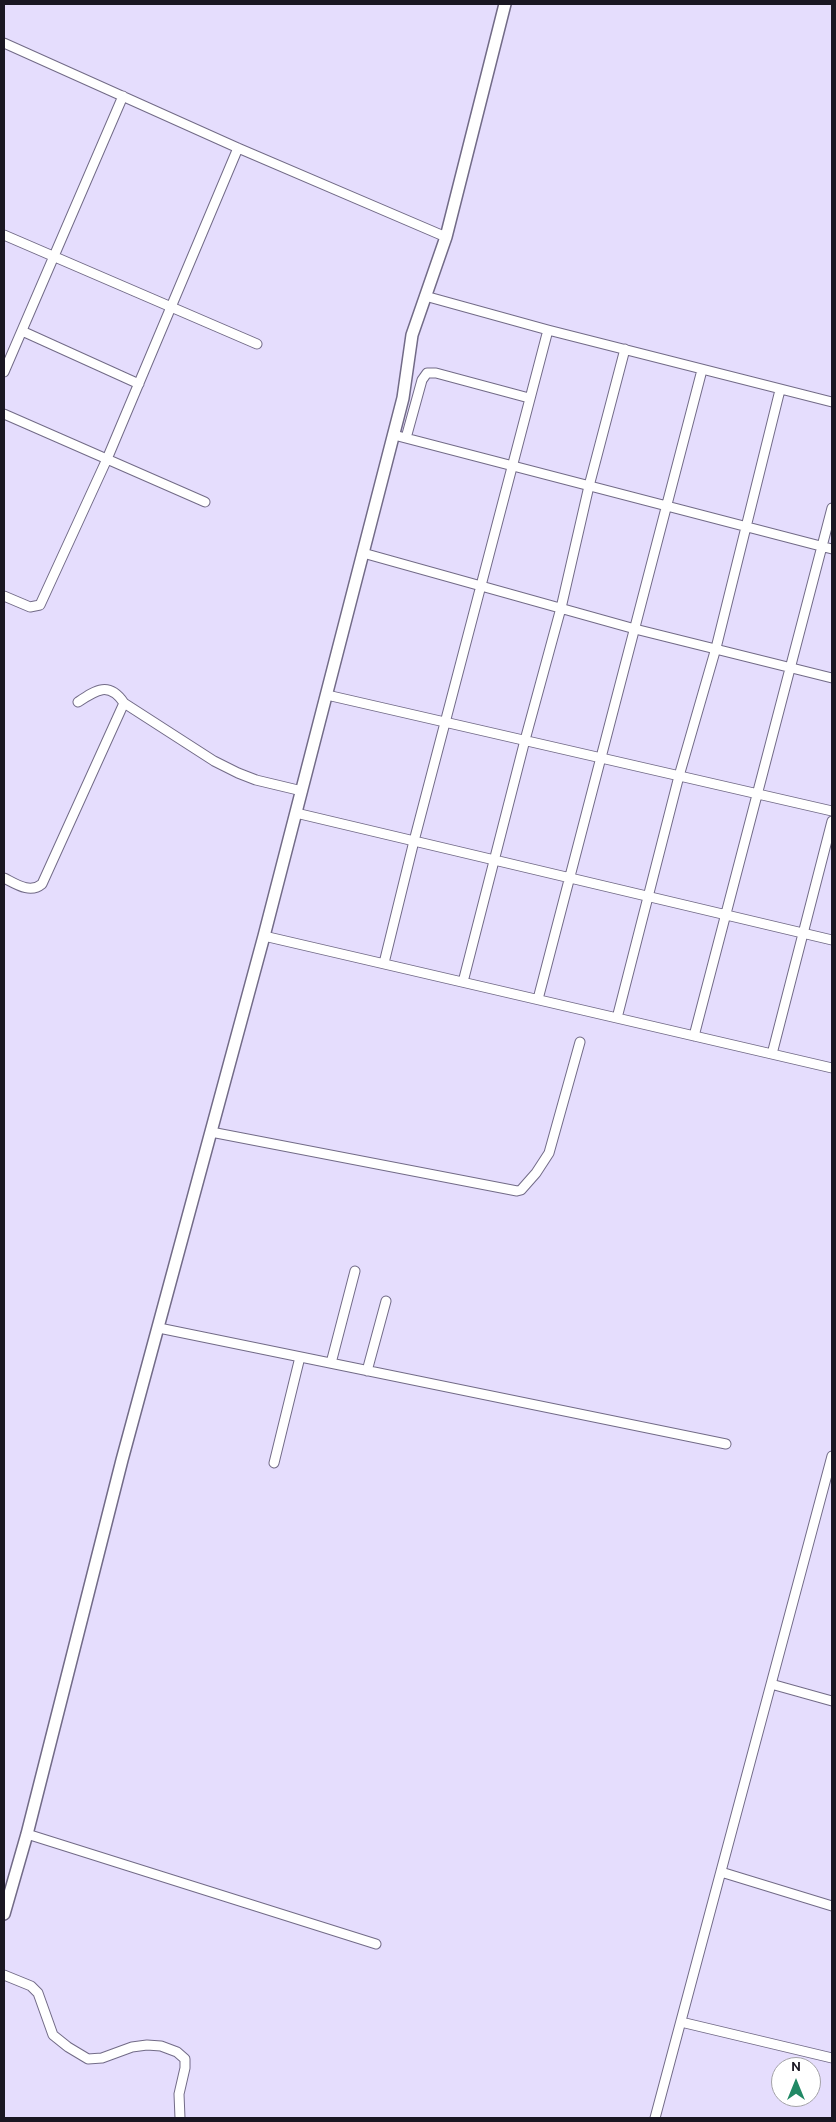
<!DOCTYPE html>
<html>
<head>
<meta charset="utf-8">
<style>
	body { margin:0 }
	#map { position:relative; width:836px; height:2122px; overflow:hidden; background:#e5ddfd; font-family:Overpass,sans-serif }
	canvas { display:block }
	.frame { position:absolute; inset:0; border:5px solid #1a1722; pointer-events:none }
	.north { position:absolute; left:771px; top:2057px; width:50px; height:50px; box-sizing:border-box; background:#fff; border:1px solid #a3a2a7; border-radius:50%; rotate:0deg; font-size:14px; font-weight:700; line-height:20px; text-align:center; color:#1a1722 }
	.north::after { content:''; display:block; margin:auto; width:18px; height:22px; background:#218965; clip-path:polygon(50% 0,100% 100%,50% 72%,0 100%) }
</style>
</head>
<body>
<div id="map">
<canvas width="836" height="2122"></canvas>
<div class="frame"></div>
<div class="north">N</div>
</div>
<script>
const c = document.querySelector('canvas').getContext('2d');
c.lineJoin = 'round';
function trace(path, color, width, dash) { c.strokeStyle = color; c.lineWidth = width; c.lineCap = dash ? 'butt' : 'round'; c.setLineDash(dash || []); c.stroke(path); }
const minor = new Path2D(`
	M 4,43 L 238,148 L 446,237
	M 4,235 L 257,344
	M 425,296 L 548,330 L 832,402
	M 22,331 L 139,384
	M 4,372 L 123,96
	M 4,414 L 205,502
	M 394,435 L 832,549
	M 406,438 L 422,380 L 427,373 L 436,373 L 529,398
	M 363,553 L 635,629 L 832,678
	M 4,596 L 30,607 L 40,605 L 107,459 L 238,148
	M 327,695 L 832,811
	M 78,702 C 96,690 109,681 124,703 L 214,761 L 238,773 L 256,780 L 302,791
	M 296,813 L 832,940
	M 4,878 C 16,884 30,894 42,884 L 124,703
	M 264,936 L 832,1068
	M 384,963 L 414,841 L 548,330
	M 463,982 L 525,740 L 561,608 L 589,486 L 625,349
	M 538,999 L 702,370
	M 617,1018 L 679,776 L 716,648 L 780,390
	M 694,1036 L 832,508
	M 772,1054 L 832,821
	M 211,1132 L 517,1191 L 521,1190 L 536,1173 L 549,1153 L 580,1042
	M 159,1328 L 726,1444
	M 331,1363 L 355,1271
	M 367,1371 L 386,1301
	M 274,1463 L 300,1357
	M 771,1684 L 832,1701
	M 27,1834 L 376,1944
	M 721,1872 L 832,1906
	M 4,1975 L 31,1986 L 38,1993 L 53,2035 L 68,2047 L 88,2059 L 102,2058 L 132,2047 L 147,2045 L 161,2046 L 177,2052 L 185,2059 L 185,2068 L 179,2094 L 180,2118
	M 681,2022 L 832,2058
	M 655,2118 L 832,1456`);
const tertiary = new Path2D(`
	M 4,1914 L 27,1834 L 122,1460 L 264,936 L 403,398 L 412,335 L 446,237 L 505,4`);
trace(minor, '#726b87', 11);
trace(tertiary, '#726b87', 14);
trace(minor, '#fff', 9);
trace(tertiary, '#fff', 11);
</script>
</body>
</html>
